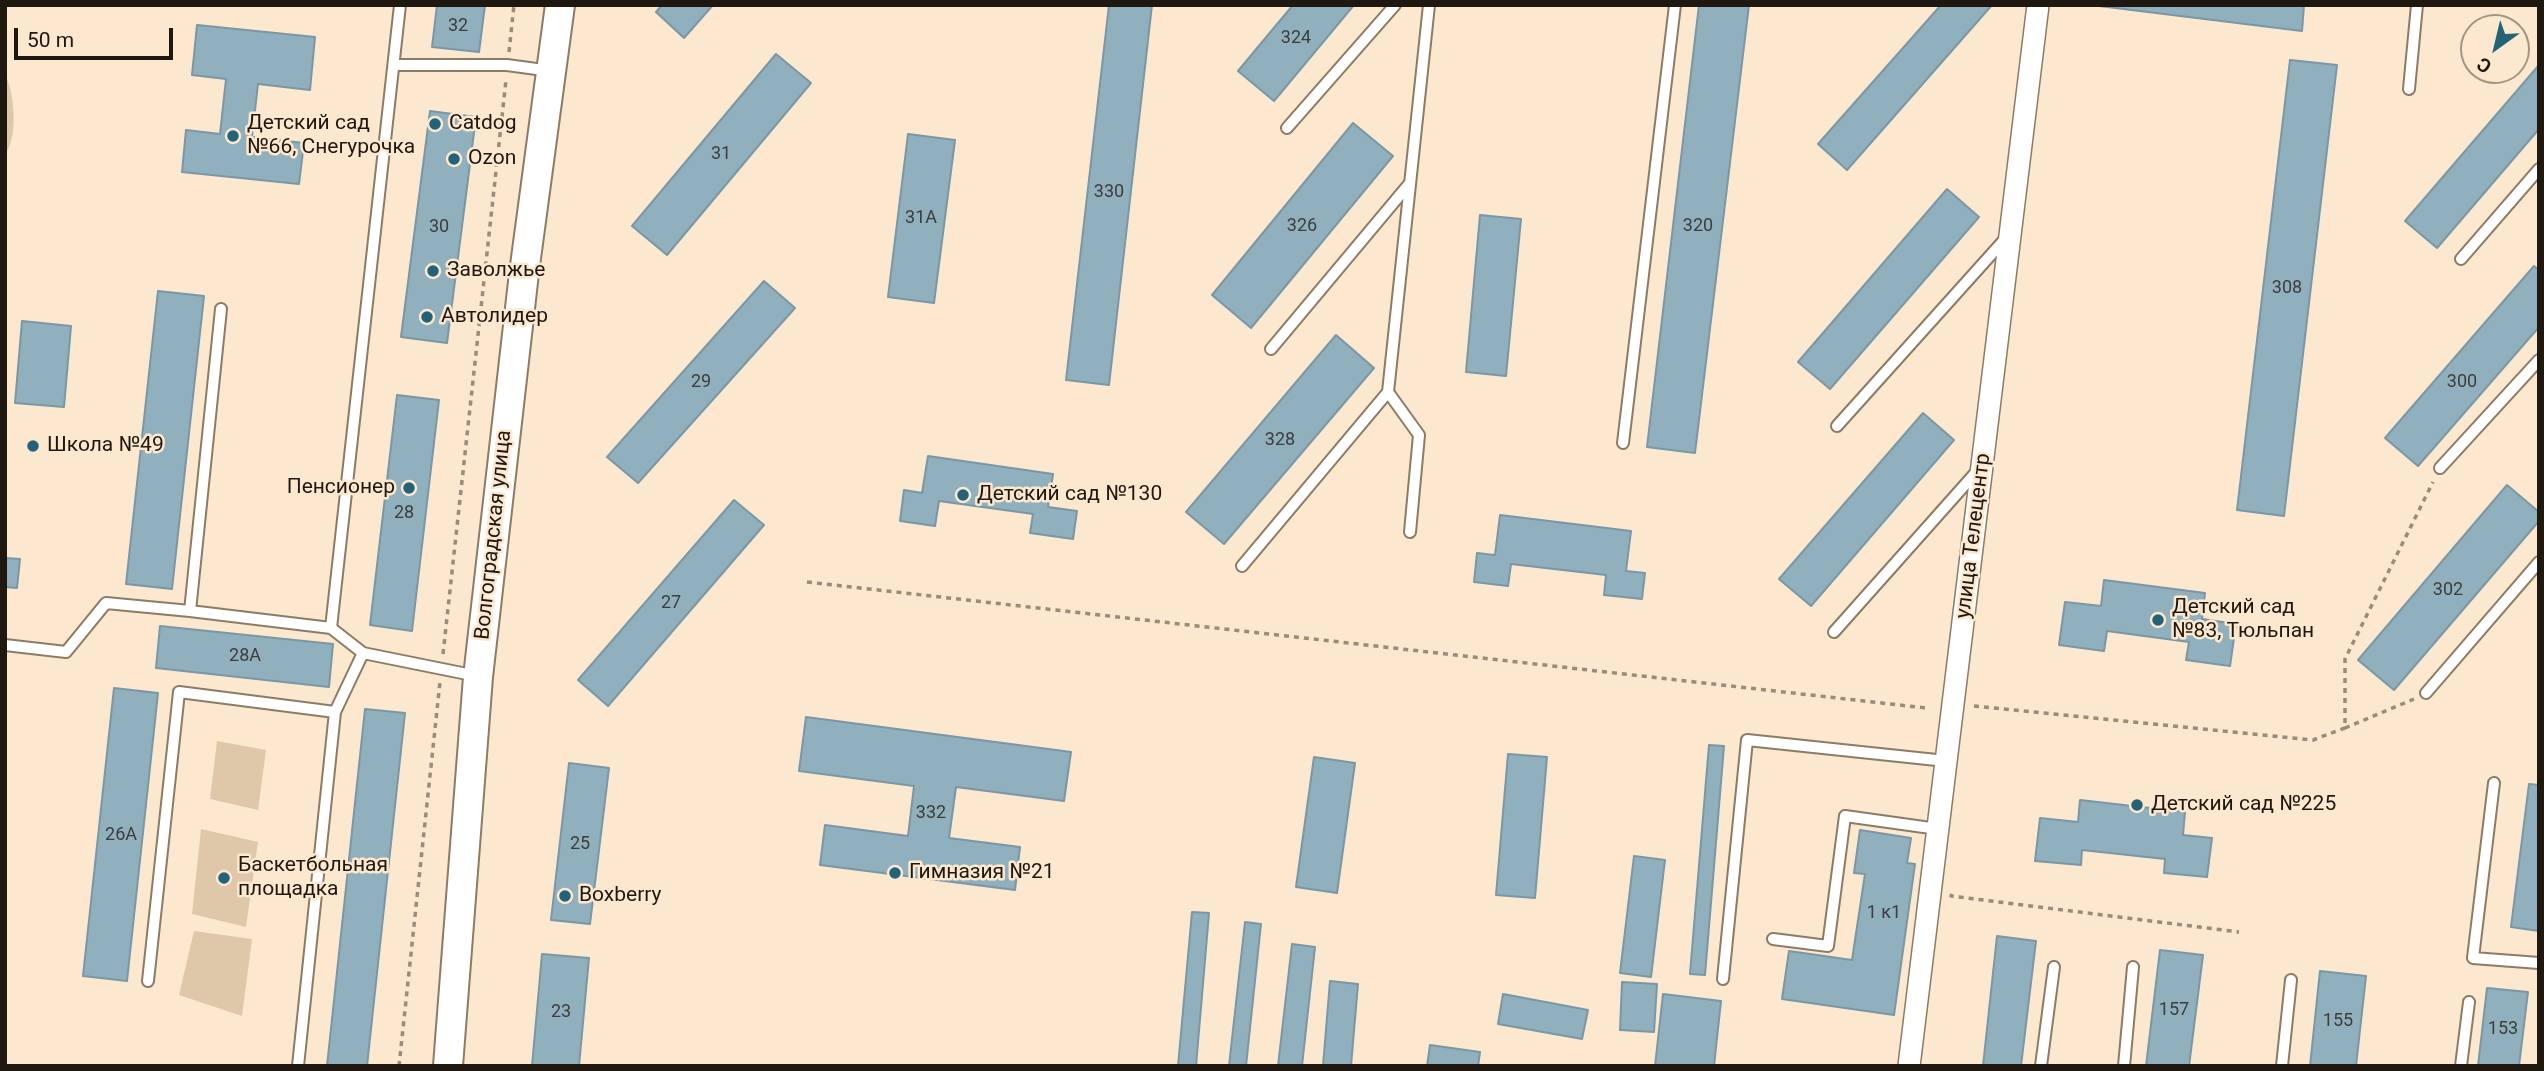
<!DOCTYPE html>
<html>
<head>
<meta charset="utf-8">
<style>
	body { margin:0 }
	#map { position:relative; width:2544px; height:1071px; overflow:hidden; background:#fce7cf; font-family:Roboto,sans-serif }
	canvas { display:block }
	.frame { position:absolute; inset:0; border:7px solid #1f1810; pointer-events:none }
	.north { position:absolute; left:2460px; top:14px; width:70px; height:70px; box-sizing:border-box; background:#fce7cf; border:2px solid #a49483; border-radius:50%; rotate:214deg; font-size:19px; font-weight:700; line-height:28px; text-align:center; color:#1f1810 }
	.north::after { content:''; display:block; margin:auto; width:24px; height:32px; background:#246278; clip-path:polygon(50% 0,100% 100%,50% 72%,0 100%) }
	.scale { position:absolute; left:14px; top:28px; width:159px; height:32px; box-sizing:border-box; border:4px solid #1f1810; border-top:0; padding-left:9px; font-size:21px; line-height:24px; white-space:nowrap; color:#1f1810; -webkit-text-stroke:5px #fce7cf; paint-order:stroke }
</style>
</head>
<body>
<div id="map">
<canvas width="2544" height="1071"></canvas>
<div class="frame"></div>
<div class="north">С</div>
<div class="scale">50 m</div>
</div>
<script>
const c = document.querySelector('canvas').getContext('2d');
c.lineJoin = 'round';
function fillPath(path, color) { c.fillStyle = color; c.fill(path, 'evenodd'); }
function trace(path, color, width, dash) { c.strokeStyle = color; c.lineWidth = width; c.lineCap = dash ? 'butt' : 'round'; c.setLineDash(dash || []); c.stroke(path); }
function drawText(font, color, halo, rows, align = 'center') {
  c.font = font + ' Roboto,sans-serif'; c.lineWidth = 5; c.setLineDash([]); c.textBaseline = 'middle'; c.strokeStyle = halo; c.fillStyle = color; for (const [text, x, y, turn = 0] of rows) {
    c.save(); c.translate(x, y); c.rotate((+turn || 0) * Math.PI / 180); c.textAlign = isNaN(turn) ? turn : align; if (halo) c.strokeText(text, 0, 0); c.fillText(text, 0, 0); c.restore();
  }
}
const green = new Path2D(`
	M 5,75 C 15,92 18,139 5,154 Z
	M 217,741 L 266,750 L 258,810 L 210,799 Z
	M 201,829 L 258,842 L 246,927 L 192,914 Z
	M 194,931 L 252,939 L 242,1016 L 179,995 Z`);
const building = new Path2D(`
	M 437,5 L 485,5 L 479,52 L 432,47 Z
	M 662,5 L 713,5 L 684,38 L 656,12 Z
	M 1109,5 L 1152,5 L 1109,385 L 1066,380 Z
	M 1293,5 L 1354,5 L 1274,101 L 1238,71 Z
	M 1699,5 L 1749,5 L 1695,453 L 1647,447 Z
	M 1941,5 L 1992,5 L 1847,170 L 1818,144 Z
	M 2091,5 L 2304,5 L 2302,31 Z
	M 197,25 L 315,37 L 310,90 L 258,84 L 252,137 L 304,143 L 299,184 L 182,172 L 186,130 L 220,134 L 226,79 L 192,75 Z
	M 776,54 L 811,83 L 667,255 L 632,226 Z
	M 2290,60 L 2337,65 L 2284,516 L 2237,510 Z
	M 2539,65 L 2539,129 L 2437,248 L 2405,221 Z
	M 430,111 L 476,117 L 447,343 L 401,337 Z
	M 1353,123 L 1393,156 L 1251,328 L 1212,295 Z
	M 908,134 L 955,140 L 934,303 L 888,297 Z
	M 1947,189 L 1979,217 L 1830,389 L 1798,362 Z
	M 1480,215 L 1521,219 L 1506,376 L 1466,372 Z
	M 2534,266 L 2539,270 L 2539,327 L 2418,466 L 2385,438 Z
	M 764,281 L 795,308 L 638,483 L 607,457 Z
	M 158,291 L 204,296 L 172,589 L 126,584 Z
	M 22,321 L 71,326 L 64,407 L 15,403 Z
	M 1336,335 L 1374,368 L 1224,544 L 1186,512 Z
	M 397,395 L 439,400 L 412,631 L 370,625 Z
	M 1923,413 L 1954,440 L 1811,606 L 1779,579 Z
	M 928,456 L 1053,474 L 1048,507 L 1077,511 L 1073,539 L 1030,533 L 1033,514 L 939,501 L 935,526 L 900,521 L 904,490 L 922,493 Z
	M 2507,485 L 2539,512 L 2539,521 L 2394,690 L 2358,660 Z
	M 734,500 L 764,525 L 608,706 L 578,680 Z
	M 1500,515 L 1631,531 L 1626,571 L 1645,573 L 1642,599 L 1604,595 L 1606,575 L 1511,564 L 1508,586 L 1474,582 L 1477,553 L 1495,555 Z
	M 5,558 L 20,559 L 17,588 L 5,587 Z
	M 2104,580 L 2205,593 L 2202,619 L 2236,624 L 2230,666 L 2186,660 L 2189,642 L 2107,631 L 2104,651 L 2059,645 L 2065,602 L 2101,606 Z
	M 160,626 L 333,644 L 329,687 L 156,668 Z
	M 114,688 L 158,693 L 127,981 L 83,976 Z
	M 365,709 L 405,713 L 367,1066 L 327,1066 Z
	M 806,717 L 1071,752 L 1064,801 L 956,787 L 949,838 L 1020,847 L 1015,890 L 820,865 L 825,825 L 908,836 L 914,786 L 799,771 Z
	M 1709,745 L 1724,746 L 1705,975 L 1690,974 Z
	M 1508,754 L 1547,757 L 1535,898 L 1496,895 Z
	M 1314,757 L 1355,763 L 1337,893 L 1296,887 Z
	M 569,763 L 609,768 L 590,924 L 551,920 Z
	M 2529,784 L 2539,785 L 2539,931 L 2511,927 Z
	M 2080,800 L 2185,812 L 2183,835 L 2212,838 L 2207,877 L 2164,873 L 2165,859 L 2082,850 L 2081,865 L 2035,861 L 2040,818 L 2078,822 Z
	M 1860,830 L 1911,838 L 1907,863 L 1915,864 L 1894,1015 L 1782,999 L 1789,951 L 1852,960 L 1865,874 L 1854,873 Z
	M 1634,856 L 1665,860 L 1651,977 L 1620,973 Z
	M 1192,912 L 1209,913 L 1196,1066 L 1178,1066 Z
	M 1245,922 L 1261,924 L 1246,1066 L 1229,1066 Z
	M 1997,936 L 2036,941 L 2021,1066 L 1983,1066 Z
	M 1292,944 L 1315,947 L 1302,1066 L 1278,1066 Z
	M 2160,950 L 2203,955 L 2189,1066 L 2146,1066 Z
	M 542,954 L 589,958 L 579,1066 L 532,1066 Z
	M 2320,971 L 2366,976 L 2356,1066 L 2310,1066 Z
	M 1330,981 L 1358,984 L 1351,1066 L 1323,1066 Z
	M 1622,982 L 1657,984 L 1654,1032 L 1620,1030 Z
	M 2487,988 L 2528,992 L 2519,1066 L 2478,1066 Z
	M 1503,994 L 1588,1010 L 1582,1039 L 1498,1024 Z
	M 1663,994 L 1721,1001 L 1714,1066 L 1655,1066 Z
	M 1430,1045 L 1480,1052 L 1478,1066 L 1427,1066 Z`);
const path = new Path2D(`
	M 509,52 L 514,5
	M 807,582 L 1926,708
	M 443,654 L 506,80
	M 1974,706 L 2313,740 L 2345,728 L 2345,659 L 2433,482
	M 2345,728 L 2414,699
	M 1952,894 L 1951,896 L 2239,932
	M 399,1066 L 440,682`);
const lane = new Path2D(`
	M 394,65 L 507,65 L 551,71
	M 2409,89 L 2417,5
	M 1287,128 L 1395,5
	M 2461,259 L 2539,169
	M 221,309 L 190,611 L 331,628 L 363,653 L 477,676
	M 1271,349 L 1410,183
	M 1388,392 L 1419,435 L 1410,532
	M 1837,426 L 2006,238
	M 1623,443 L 1675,5
	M 2440,468 L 2539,360
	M 1242,566 L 1388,392 L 1429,5
	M 331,628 L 400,5
	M 1834,632 L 1979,469
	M 5,645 L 66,652 L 106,603 L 190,611
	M 2426,693 L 2539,562
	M 2494,783 L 2473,958 L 2539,963
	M 1773,939 L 1828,946 L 1845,816 L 1938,829
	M 1723,979 L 1747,740 L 1946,761
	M 148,981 L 179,692 L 335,712 L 363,653
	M 298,1066 L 335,712
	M 2041,1066 L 2054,967
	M 2124,1066 L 2133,967
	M 2282,1066 L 2291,980
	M 2461,1066 L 2469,1002`);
const street = new Path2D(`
	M 1909,1066 L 2038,5`);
const secondary = new Path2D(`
	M 448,1066 L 478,677 L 524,273 L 560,5`);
const markers = [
	[435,124,7,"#246278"],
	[233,136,7,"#246278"],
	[454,159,7,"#246278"],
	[433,271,7,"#246278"],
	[427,317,7,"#246278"],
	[33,446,7,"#246278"],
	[409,488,7,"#246278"],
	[963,495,7,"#246278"],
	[2158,620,7,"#246278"],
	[2137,805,7,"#246278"],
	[895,873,7,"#246278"],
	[224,878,7,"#246278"],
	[565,896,7,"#246278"]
];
const numberNames = [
	["32",458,26],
	["324",1296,38],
	["31",721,154],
	["330",1109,192],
	["31А",921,218],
	["326",1302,226],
	["320",1698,226],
	["30",439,227],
	["308",2287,288],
	["29",701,382],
	["300",2462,382],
	["328",1280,440],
	["28",404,513],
	["302",2448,590],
	["27",671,603],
	["28А",245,656],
	["332",931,813],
	["26А",121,835],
	["25",580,844],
	["1 к1",1884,913],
	["157",2174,1010],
	["23",561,1012],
	["155",2338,1021],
	["153",2503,1029]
];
const poiNames = [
	["Детский сад",247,124],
	["№66, Снегурочка",247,148],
	["Catdog",449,124],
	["Ozon",468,159],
	["Заволжье",447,271],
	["Автолидер",441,317],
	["Школа №49",47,446],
	["Пенсионер",395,488,"right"],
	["Детский сад №130",977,495],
	["Детский сад",2172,608],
	["№83, Тюльпан",2172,632],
	["Детский сад №225",2151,805],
	["Баскетбольная",238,866],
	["площадка",238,890],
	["Гимназия №21",909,873],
	["Boxberry",579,896]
];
const streetNames = [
	["Волгоградская улица",494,535,-84],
	["улица Телецентр",1974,536,-83]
];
fillPath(green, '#dfc7aa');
fillPath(building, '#91b0be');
trace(building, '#7997a4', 2);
trace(lane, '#8e7b66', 14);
trace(street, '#8e7b66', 24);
trace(secondary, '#8e7b66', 32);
trace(path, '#9a8b7a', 3.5, [5, 5]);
trace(lane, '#fff', 10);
trace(street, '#fff', 21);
trace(secondary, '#fff', 28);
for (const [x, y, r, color] of markers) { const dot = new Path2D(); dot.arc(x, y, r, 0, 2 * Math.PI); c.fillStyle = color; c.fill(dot); trace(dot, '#fce7cf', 2.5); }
drawText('18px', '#3c3e3c', null, numberNames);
drawText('21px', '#1f1810', '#fce7cf', poiNames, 'left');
drawText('21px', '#1f1810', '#fce7cf', streetNames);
</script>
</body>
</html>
